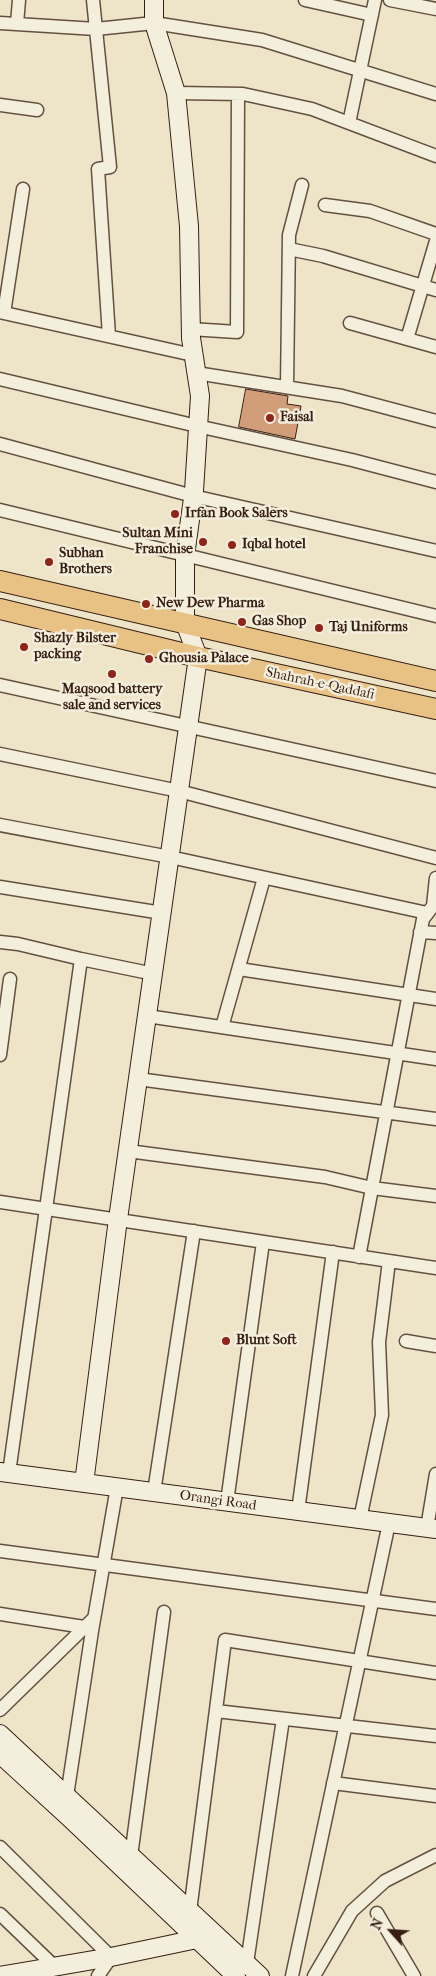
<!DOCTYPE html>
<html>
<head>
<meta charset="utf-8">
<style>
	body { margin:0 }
	#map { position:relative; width:436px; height:1976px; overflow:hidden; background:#eee5c9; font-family:"IM FELL French Canon",serif }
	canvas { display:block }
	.north { position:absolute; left:366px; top:1906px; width:50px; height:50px; -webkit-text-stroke:4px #f4eedc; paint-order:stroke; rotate:296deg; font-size:14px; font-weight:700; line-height:20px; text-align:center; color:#361e13 }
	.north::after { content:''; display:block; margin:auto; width:18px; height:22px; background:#361e13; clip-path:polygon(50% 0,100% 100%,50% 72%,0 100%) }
</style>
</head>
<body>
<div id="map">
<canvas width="436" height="1976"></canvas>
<div class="north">N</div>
</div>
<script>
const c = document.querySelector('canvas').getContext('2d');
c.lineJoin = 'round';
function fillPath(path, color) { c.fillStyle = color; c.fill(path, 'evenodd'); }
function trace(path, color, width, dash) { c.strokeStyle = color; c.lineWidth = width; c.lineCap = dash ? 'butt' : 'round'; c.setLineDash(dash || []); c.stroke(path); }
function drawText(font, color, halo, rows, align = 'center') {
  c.font = font + ' "IM FELL French Canon",serif'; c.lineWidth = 5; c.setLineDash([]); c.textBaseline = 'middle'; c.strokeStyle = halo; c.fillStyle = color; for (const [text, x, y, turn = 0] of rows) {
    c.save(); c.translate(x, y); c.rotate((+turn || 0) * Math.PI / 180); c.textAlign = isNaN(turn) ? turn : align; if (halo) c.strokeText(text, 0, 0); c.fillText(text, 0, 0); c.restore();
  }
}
const building = new Path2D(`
	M 246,389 L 288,396 L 287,404 L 301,406 L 295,439 L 239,427 Z`);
const street = new Path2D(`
	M 93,0 L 110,167 L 98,169 L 109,336
	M 305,0 L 372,15
	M 390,0 L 436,9
	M 0,23 L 96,29 L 154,23 L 262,40 L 436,94
	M 17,24 L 19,0
	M 176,93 L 243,94 L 312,109 L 436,156
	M 0,105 L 37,110
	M 349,123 L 375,0
	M 325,205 L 370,211 L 436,234
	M 289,249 L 323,256 L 436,290
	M 0,312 L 193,355
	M 4,313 L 23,189
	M 350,323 L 436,347
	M 190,329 L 237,332 L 238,94
	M 407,339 L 436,241
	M 196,373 L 342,396 L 436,421
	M 0,379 L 197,426 L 352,460 L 436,482
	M 287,387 L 289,235 L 302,185
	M 0,444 L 193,496 L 436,551
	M 0,510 L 436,616
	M 0,685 L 436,781
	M 0,754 L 179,791 L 436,858
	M 0,825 L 170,857 L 427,913
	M 0,887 L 162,913
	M 420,932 L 436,933
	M 0,942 L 18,944 L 81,959 L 154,974
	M 239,969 L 436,999
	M 147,1016 L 436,1059
	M 222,1027 L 264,878
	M 0,1055 L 10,979
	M 138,1079 L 436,1119
	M 128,1151 L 325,1177 L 372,1188 L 436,1196
	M 0,1202 L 436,1268
	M 359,1257 L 423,919 L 433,906 L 436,878
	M 406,1341 L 436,1346
	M 9,1473 L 81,959
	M 154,1492 L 194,1231
	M 227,1502 L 263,1242
	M 298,1511 L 333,1252
	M 360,1519 L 382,1415 L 379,1342 L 389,1261
	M 427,1528 L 436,1474
	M 0,1551 L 436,1609
	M 0,1614 L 84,1627
	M 0,1710 L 94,1618
	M 216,1711 L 436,1736
	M 333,1783 L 436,1796
	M 67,1796 L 92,1631 L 117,1487
	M 0,1847 L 111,1957 L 98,1976
	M 131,1856 L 164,1612
	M 190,1911 L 225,1640 L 436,1673
	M 377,1913 L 414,1976
	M 0,1914 L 54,1966
	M 247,1963 L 283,1719
	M 292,1976 L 389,1523
	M 314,1976 L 352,1911 L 385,1881 L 436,1855`);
const secondary = new Path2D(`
	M 0,1472 L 436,1529
	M 84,1483 L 118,1219 L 198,657 L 185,623 L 185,556 L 194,491 L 200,396 L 191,338 L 189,226 L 176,93 L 154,23 L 154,0
	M 0,1734 L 260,1976
	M 0,1754 L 70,1818 L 236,1976
	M 0,1976 L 111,1957 L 197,1939`);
const primary = new Path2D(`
	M 0,581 L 436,681
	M 0,609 L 198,657 L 436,709`);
const markers = [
	[270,418,5,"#8f2418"],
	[175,514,5,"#8f2418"],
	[203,542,5,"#8f2418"],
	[232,545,5,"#8f2418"],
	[49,562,5,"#8f2418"],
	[146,604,5,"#8f2418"],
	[242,622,5,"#8f2418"],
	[319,628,5,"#8f2418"],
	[24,647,5,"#8f2418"],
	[149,659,5,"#8f2418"],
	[112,674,5,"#8f2418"],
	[226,1341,5,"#8f2418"]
];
const poiNames = [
	["Faisal",280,418],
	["Irfan Book Salers",185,514],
	["Sultan Mini",193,534,"right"],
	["Franchise",193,550,"right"],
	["Iqbal hotel",242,545],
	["Subhan",59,554],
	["Brothers",59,570],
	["New Dew Pharma",156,604],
	["Gas Shop",252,622],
	["Taj Uniforms",329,628],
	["Shazly Bilster",34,639],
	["packing",34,655],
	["Ghousia Palace",159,659],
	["Maqsood battery",112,690,"center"],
	["sale and services",112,706,"center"],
	["Blunt Soft",236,1341]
];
const streetNames = [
	["Shahrah-e-Qaddafi",320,684,12],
	["Orangi Road",218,1501,8]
];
fillPath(building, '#d29d79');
trace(building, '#361e13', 1);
trace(street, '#645040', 15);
trace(secondary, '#361e13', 20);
trace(primary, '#361e13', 22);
trace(street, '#f4eedc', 12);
trace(secondary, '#f4eedc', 18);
trace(primary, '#e7c284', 20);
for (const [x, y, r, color] of markers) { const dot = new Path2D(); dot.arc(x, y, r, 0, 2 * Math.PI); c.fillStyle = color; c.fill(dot); trace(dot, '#f4eedc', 2); }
drawText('bold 14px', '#361e13', '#f4eedc', poiNames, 'left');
drawText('14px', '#361e13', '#f4eedc', streetNames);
</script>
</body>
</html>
